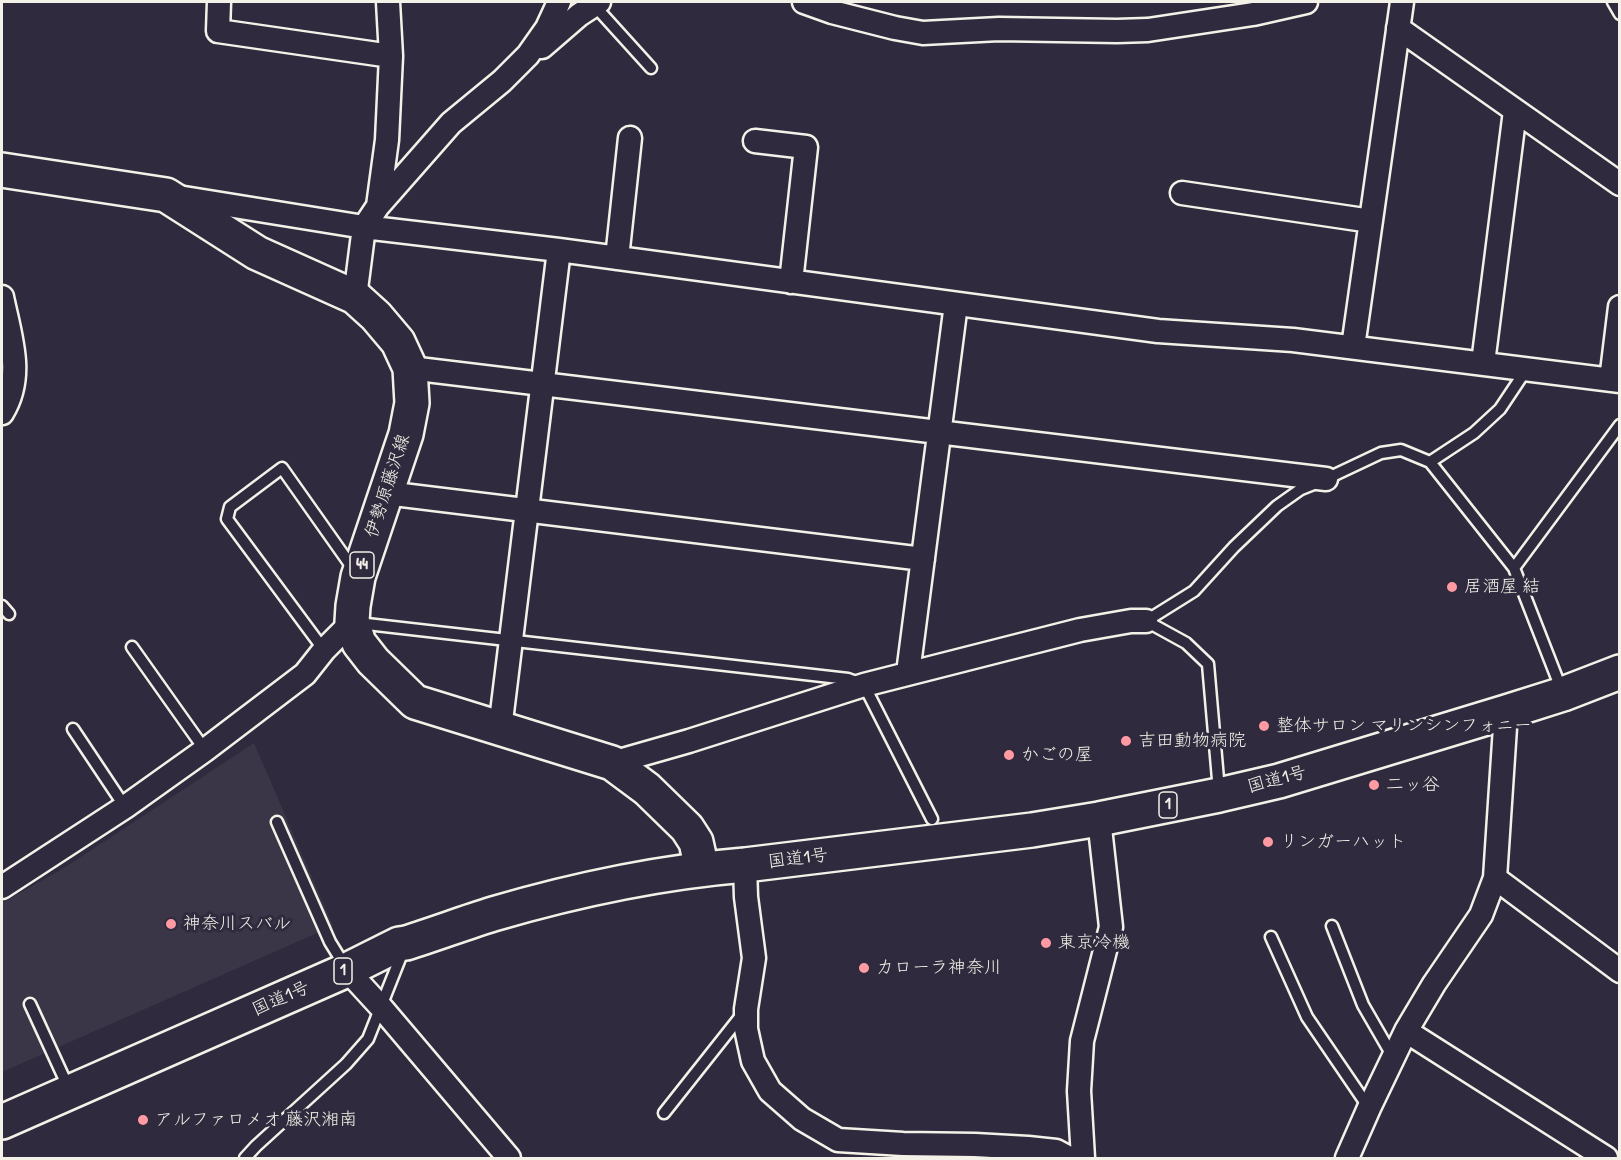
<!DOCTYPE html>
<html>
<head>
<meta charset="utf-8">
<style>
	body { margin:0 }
	#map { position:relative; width:1621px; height:1160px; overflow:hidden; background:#2f2a3d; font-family:"Patrick Hand",sans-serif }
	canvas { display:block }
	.frame { position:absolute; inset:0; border:3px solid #f4f1e8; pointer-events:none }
</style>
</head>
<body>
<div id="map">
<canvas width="1621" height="1160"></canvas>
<div class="frame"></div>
</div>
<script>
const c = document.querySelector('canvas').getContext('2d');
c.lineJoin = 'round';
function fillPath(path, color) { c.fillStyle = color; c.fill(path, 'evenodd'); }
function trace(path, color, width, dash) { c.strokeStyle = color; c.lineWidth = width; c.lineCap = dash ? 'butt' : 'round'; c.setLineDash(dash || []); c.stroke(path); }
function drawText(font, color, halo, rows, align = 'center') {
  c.font = font + ' "Patrick Hand","Klee One",sans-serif'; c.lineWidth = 6; c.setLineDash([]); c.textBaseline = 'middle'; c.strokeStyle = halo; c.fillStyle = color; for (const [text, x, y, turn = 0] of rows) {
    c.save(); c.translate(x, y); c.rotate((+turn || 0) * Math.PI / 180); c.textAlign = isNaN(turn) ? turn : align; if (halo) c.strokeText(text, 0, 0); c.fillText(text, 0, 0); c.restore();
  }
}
const built = new Path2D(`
	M 254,743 L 333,926 L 2,1072 L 2,903 L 64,868 Z`);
const service = new Path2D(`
	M 1613,2 L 1620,14
	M 594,5 L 651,68
	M 1430,462 L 1514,568 L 1562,691
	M 1514,568 L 1620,425
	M 2,606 L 9,614
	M 358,623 L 848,679 L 864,685 L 932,819
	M 132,647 L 205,750
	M 324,650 L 227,519 L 230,507 L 282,468 L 354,570
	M 73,729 L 125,807
	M 1219,791 L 1208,664 L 1186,643 L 1146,621 L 1194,591 L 1234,547 L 1277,506 L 1301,489 L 1326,479 L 1381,453 L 1401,450 L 1430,462 L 1474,433 L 1500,409 L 1526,370
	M 277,822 L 330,942 L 346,968
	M 1332,926 L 1363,1005 L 1393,1057
	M 1271,937 L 1307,1017 L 1369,1108
	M 30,1004 L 69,1089
	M 664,1113 L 744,1012
	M 245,1158 L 256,1146 L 346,1064 L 368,1039 L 403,951`);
const minor = new Path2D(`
	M 219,2 L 218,31 L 391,56
	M 804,2 L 832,12 L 895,28 L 923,33 L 999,29 L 1117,31 L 1148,30 L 1253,14 L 1306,2
	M 1398,28 L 1620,184
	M 542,47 L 579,15 L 599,2
	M 755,141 L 806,147 L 791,282
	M 1182,193 L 1371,221
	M 178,197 L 364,227 L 559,250 L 1158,331 L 1293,340 L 1620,381
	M 378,206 L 387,140 L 391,56 L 388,2
	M 617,258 L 630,138
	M 2,297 C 10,336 25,376 2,413
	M 355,297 L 364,227 L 378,206 L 451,123 L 502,81 L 528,55 L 547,28 L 559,2
	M 1353,347 L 1402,2
	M 1483,363 L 1515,111
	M 410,368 L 1326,479
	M 1611,380 L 1620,307
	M 386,493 L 923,559
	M 908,673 L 956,304
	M 500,729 L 559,250
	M 612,763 L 689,741 L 864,685 L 1080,630 L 1131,621 L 1146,621
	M 745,865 L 746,897 L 754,958 L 746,1009 L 746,1029 L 753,1061 L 770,1091 L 802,1119 L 838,1140 L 903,1144 L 975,1145 L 1028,1148 L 1056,1151 L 1069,1158
	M 1495,878 L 1620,971
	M 2,887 L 125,807 L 205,750 L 305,674 L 324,650 L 352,622
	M 347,970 L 380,1006 L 509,1158
	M 1406,1031 L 1606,1158
	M 1083,1158 L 1079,1091 L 1082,1041 L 1111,927 L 1099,819
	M 1347,1158 L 1369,1108 L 1406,1031 L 1434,984 L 1481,915 L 1495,878 L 1506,712`);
const primary = new Path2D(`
	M 2,170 L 166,195 L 257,253 L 355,297 L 376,316 L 398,342 L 410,368 L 412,403 L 406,434 L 358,577 L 353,606 L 352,622 L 359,643 L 373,661 L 415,702 L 612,763 L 647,789 L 687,828 L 696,842 L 702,869`);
const trunk = new Path2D(`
	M 2,1122 L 347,970 L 399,944 L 406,943 C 435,934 464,923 493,914 C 575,890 660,872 745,865 L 1032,830 L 1099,819 L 1219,795 L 1279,781 L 1506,712 L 1563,694 L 1620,672`);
const markers = [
	[1452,587,6,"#ff9aa2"],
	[1264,726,6,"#ff9aa2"],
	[1126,741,6,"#ff9aa2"],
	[1009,755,6,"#ff9aa2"],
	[1374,785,6,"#ff9aa2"],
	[1268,842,6,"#ff9aa2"],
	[171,924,6,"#ff9aa2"],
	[1046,943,6,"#ff9aa2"],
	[864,968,6,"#ff9aa2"],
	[143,1120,6,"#ff9aa2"]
];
const shields = [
	[362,565,24],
	[1168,805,18],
	[343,971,18]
];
const shieldNames = [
	["44",362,565],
	["1",1168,805],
	["1",343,971]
];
const streetNames = [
	["伊勢原藤沢線",388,486,-72],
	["国道1号",1277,780,-15],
	["国道1号",798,859,-7],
	["国道1号",281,999,-24]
];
const poiNames = [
	["居酒屋 結",1464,587],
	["整体サロン マリンシンフォニー",1276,726],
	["吉田動物病院",1138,741],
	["かごの屋",1021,755],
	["二ッ谷",1386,785],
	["リンガーハット",1280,842],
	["神奈川スバル",183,924],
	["東京冷機",1058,943],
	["カローラ神奈川",876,968],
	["アルファロメオ 藤沢湘南",155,1120]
];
fillPath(built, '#3b3647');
trace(service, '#f4f1e8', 15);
trace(minor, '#f4f1e8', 27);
trace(primary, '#f4f1e8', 38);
trace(trunk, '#f4f1e8', 38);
trace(service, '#2f2a3d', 10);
trace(minor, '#2f2a3d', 22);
trace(primary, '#2f2a3d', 33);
trace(trunk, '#2f2a3d', 33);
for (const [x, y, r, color] of markers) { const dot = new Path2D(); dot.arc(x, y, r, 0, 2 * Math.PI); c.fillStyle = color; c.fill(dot); trace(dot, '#2f2a3d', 2); }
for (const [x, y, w] of shields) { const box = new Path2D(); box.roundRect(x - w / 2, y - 13, w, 26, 4.5); c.fillStyle = '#2f2a3d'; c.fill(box); trace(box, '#f4f1e8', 1.5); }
drawText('bold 16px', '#f4f1e8', null, shieldNames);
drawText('18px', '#f4f1e8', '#2f2a3d', streetNames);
drawText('18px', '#f4f1e8', '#2f2a3d', poiNames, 'left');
</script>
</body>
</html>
